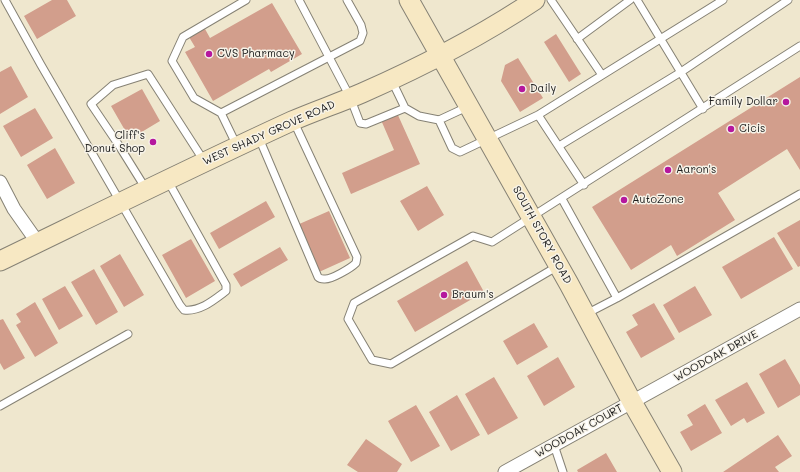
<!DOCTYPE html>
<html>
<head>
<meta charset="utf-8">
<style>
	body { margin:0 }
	canvas { display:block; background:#efe7ce }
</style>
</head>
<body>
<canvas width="800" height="472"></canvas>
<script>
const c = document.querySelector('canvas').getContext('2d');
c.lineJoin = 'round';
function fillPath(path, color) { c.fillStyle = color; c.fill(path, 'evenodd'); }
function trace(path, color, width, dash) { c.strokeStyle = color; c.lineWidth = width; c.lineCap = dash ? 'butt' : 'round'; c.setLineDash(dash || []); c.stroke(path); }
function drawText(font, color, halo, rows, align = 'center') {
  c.font = font + ' Mali,sans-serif'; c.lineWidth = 3; c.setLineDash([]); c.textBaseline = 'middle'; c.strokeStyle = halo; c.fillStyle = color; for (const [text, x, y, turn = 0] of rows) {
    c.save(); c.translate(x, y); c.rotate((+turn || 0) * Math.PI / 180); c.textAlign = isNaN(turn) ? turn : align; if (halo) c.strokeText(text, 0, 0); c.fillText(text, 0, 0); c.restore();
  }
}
const building = new Path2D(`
	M 52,0 L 67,0 L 76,16 L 37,39 L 24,16 Z
	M 272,3 L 302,54 L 271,72 L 269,69 L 213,101 L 185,52 L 195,47 L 189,37 L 205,29 L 210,38 Z
	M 556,34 L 581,74 L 569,82 L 544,42 Z
	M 518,58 L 543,98 L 520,112 L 501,81 L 505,65 Z
	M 11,66 L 28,97 L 0,114 L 0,72 Z
	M 800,77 L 800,170 L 787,149 L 718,193 L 735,220 L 677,256 L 671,245 L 631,270 L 592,207 Z
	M 142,89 L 160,121 L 130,139 L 111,106 Z
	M 35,108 L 53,138 L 21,157 L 3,126 Z
	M 397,113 L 420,164 L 351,194 L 342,173 L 394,150 L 381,120 Z
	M 55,148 L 75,183 L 47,199 L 27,165 Z
	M 427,186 L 444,215 L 418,231 L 400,201 Z
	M 266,201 L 275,217 L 219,249 L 210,233 Z
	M 329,211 L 350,258 L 319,272 L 297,225 Z
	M 800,220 L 800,266 L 798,267 L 777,233 Z
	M 774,237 L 793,269 L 741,299 L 722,267 Z
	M 191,239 L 215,281 L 186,298 L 162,255 Z
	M 280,247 L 288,260 L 241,287 L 233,274 Z
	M 120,254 L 144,295 L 124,307 L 100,266 Z
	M 467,261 L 484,292 L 415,332 L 397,301 Z
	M 94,269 L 118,312 L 96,325 L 71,282 Z
	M 65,286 L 83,316 L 59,330 L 42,299 Z
	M 695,286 L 712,315 L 679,333 L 663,305 Z
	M 35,302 L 58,343 L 35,357 L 16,325 L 21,322 L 16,314 Z
	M 654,303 L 675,339 L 641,358 L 626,332 L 638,325 L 632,315 Z
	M 3,319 L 25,358 L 4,370 L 0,363 L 0,320 Z
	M 534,323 L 548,347 L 517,365 L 503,341 Z
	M 558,357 L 575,387 L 544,406 L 527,376 Z
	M 785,359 L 800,385 L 800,395 L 778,408 L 759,374 Z
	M 494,377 L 518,418 L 488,435 L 465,394 Z
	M 747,382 L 765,413 L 747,423 L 744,418 L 731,426 L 715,400 Z
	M 457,395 L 480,435 L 451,451 L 429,412 Z
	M 705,404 L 722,433 L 691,451 L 680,432 L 693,425 L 687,415 Z
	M 416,405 L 440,446 L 411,462 L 388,421 Z
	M 778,435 L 792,456 L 775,467 L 779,472 L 723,472 Z
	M 366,439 L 402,464 L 397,472 L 358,472 L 347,465 Z
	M 606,453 L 617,472 L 578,472 L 577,470 Z`);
const service = new Path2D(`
	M 5,0 L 41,65 L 180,305 L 184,310 C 200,312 214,300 226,291 L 226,285 L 168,181
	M 299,0 L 350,97 L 360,123 L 366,124 L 405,108 L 419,116 L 439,120 L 467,107
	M 551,0 L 602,75
	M 637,0 L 703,109
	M 577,39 L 630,0
	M 391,79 L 405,108
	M 221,113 L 360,41 L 363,33 L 361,25 L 347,0
	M 538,115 L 584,185
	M 439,120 L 452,148 L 460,152 L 538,115 L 723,0
	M 259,138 L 318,277 C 320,279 321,279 324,279 C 331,280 351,268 356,263 L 357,257 L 293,120
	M 237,146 L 221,113 L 194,98 L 172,61 L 183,37 L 246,0
	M 559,146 L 681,72 L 788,0
	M 146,189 L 118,144 L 91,104 L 113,85 L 148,74 L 204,161
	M 562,199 L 617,298 L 800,194
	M 558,266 L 391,364 L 372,360 L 348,319 L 354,303 L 473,236 L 492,242 L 800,46
	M 586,314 L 617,298
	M 0,406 L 128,334
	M 554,445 L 563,472`);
const minor = new Path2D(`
	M 0,182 L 14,209 L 38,243
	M 505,472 L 800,309`);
const secondary = new Path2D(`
	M 409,0 L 569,284 L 632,402 L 672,472
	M 0,261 C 97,214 194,166 292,121 C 315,111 339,103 362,93 C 421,67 481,36 535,0`);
const markers = [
	[209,54,4,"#b5179e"],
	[522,89,4,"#b5179e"],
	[786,102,4,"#b5179e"],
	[731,129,4,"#b5179e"],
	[153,142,4,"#b5179e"],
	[668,170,4,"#b5179e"],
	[624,200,4,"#b5179e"],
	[444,295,4,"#b5179e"]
];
const poiNames = [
	["CVS Pharmacy",217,54],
	["Daily",530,89],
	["Family Dollar",778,102,"right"],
	["Cicis",739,129],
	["Cliff's",145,136,"right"],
	["Donut Shop",145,149,"right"],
	["Aaron's",676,170],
	["AutoZone",632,200],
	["Braum's",452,295]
];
const streetNames = [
	["WEST SHADY GROVE ROAD",269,133,-24],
	["SOUTH STORY ROAD",542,235,61],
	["WOODOAK DRIVE",716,356,-29],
	["WOODOAK COURT",579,431,-29]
];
fillPath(building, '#d29e8c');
trace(service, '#868275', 9);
trace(minor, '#868275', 15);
trace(secondary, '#868275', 21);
trace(service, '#fff', 7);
trace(minor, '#fff', 13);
trace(secondary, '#f7e8c3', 19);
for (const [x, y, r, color] of markers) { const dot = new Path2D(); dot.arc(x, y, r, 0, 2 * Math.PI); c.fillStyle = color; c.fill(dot); trace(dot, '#f7f3e8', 1.5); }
drawText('11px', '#1c1c1c', '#f7f3e8', poiNames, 'left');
drawText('11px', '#1c1c1c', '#f7f3e8', streetNames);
</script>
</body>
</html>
